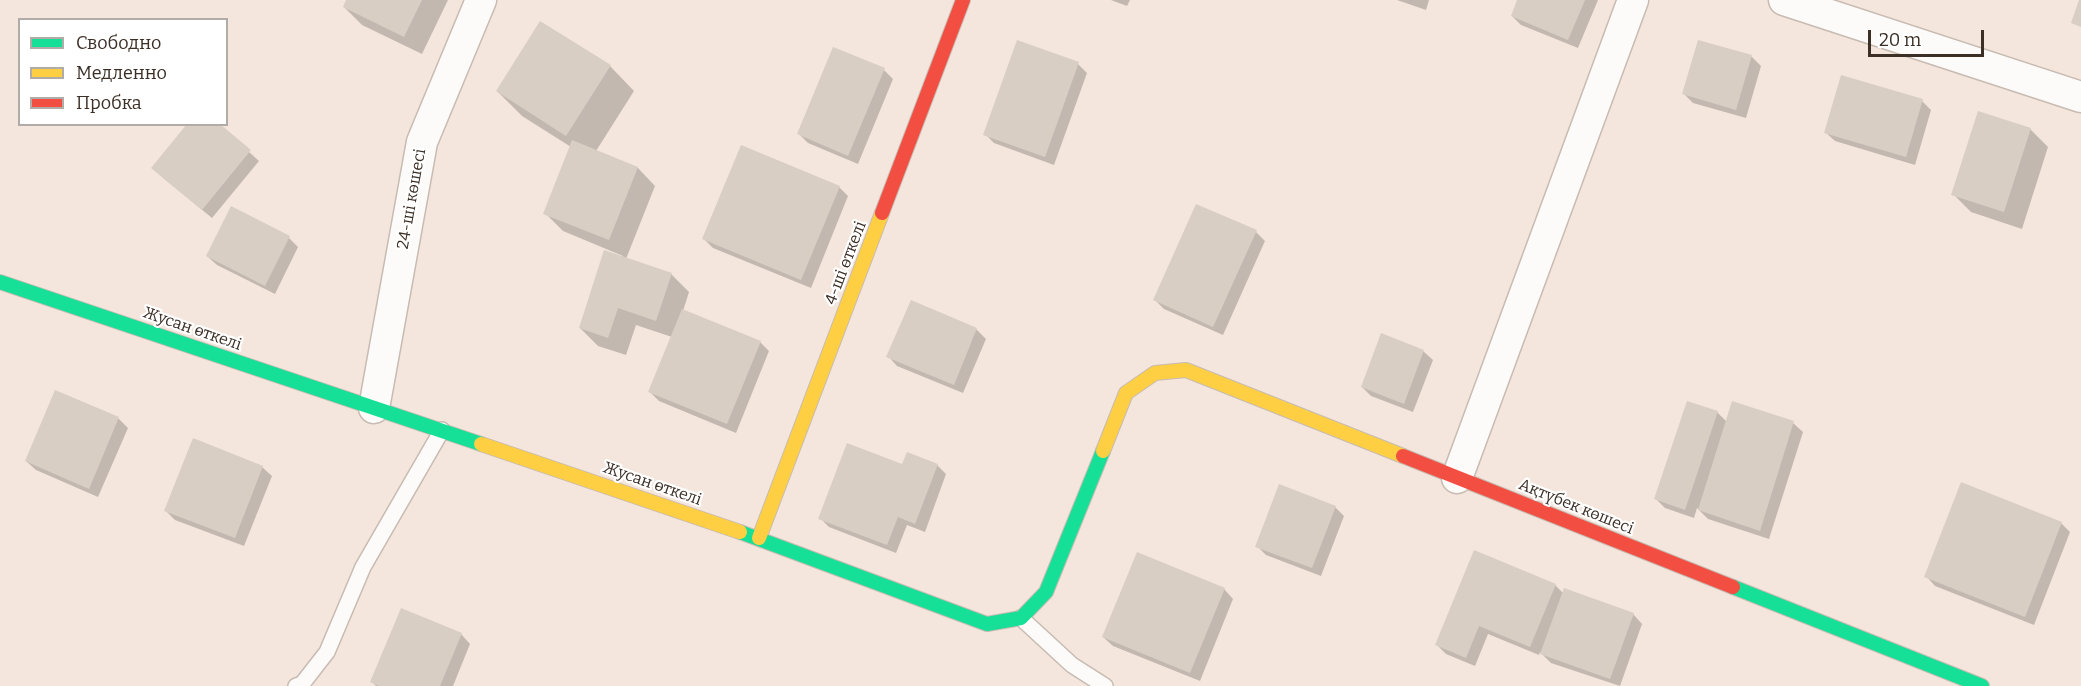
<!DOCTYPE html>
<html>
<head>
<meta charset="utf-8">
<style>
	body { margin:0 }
	#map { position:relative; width:2081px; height:686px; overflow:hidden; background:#f4e6dc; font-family:Bitter,serif }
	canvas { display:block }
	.legend { position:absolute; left:18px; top:18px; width:210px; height:108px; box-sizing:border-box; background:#fff; border:2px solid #b1aca8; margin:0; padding:8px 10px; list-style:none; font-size:18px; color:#3c2f26 }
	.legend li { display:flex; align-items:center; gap:12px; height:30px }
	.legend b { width:30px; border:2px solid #b1aca8 }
	.scale { position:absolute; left:1868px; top:30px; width:116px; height:27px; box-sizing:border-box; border:3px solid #3c2f26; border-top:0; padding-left:8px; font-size:18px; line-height:21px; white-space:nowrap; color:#3c2f26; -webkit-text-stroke:4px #fff; paint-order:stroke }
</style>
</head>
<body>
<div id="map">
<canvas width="2081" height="686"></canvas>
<ul class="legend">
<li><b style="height:8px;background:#16e098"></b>Свободно</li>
<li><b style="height:8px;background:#ffcf43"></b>Медленно</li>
<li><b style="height:8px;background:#f24e42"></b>Пробка</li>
</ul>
<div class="scale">20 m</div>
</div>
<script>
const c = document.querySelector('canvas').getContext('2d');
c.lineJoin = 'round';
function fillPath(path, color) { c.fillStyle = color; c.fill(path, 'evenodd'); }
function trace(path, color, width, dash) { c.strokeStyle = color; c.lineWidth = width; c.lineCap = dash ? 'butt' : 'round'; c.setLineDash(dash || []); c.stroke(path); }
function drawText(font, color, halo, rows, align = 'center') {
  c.font = font + ' Bitter,serif'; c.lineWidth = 4.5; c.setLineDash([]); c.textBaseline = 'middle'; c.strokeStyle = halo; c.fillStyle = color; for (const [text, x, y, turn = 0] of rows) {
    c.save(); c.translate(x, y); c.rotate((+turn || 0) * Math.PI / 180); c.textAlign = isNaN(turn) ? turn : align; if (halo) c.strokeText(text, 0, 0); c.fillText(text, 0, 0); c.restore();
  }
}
const shadow = new Path2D(`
	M 348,0 L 448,0 L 422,54 L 362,25 L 344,7 Z
	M 1111,0 L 1130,0 L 1127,6 Z
	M 1397,0 L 1429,0 L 1426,10 Z
	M 1519,0 L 1598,0 L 1578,48 L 1521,25 L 1512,16 Z
	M 1699,41 L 1752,57 L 1761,66 L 1746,118 L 1693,103 L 1684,94 Z
	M 1078,64 L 1087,73 L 1054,165 L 994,143 L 985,134 Z
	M 610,66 L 634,91 L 596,151 L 638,168 L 655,186 L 626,259 L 671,274 L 689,292 L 683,311 L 760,342 L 769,351 L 736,433 L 659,401 L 650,392 L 672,337 L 636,325 L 626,355 L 598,346 L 580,328 L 623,256 L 563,231 L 545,213 L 571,147 L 522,116 L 497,91 Z
	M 884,70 L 893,79 L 858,164 L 808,143 L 799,134 Z
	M 1922,101 L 1931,110 L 1915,165 L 1835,141 L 1825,132 Z
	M 218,124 L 259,161 L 212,218 L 162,177 Z
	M 2030,129 L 2048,147 L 2022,229 L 1971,212 L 1953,194 Z
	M 839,187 L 848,196 L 811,288 L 713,248 L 704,239 Z
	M 232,208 L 289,238 L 298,247 L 275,294 L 217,265 L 207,256 Z
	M 1256,232 L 1265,241 L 1223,335 L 1164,309 L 1155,300 Z
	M 911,302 L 977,330 L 986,339 L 963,393 L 897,366 L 888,356 Z
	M 1423,351 L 1433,360 L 1413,412 L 1371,396 L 1362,387 Z
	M 56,392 L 119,419 L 128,428 L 98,497 L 36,470 L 26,461 Z
	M 1717,412 L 1727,422 L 1793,423 L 1803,432 L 1769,539 L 1708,519 L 1697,508 L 1694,518 L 1665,508 L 1656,499 Z
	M 937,465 L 946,474 L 925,532 L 907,525 L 896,553 L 829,527 L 820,518 L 903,466 Z
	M 262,467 L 272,476 L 244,546 L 175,520 L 166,511 Z
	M 1335,507 L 1344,516 L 1321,576 L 1266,555 L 1257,546 Z
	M 2061,523 L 2070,532 L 2034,625 L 1935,586 L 1926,576 Z
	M 1555,585 L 1563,593 L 1633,614 L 1642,624 L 1620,686 L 1551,663 L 1540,652 L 1539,655 L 1488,634 L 1475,666 L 1446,654 L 1437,645 Z
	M 1224,589 L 1233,599 L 1200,681 L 1113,646 L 1103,637 Z
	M 461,634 L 470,644 L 453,686 L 376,686 L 372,682 Z`);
const building = new Path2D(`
	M 346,0 L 422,0 L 404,37 L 343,7 Z
	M 1517,0 L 1585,0 L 1568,40 L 1511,16 Z
	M 2079,0 L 2081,0 L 2081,27 L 2071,23 Z
	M 540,21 L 611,65 L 566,136 L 496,91 Z
	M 1017,40 L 1079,62 L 1045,157 L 983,135 Z
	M 1698,40 L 1752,55 L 1736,110 L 1682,94 Z
	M 833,47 L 885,68 L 848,156 L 797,134 Z
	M 1841,75 L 1923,99 L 1906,157 L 1824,133 Z
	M 1978,111 L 2031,128 L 2004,212 L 1951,195 Z
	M 187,124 L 220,124 L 251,150 L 202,210 L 151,168 Z
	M 572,140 L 638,167 L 609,240 L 543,214 Z
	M 741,145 L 840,186 L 801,280 L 702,239 Z
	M 1196,204 L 1257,230 L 1213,327 L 1153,300 Z
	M 231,206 L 290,236 L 265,286 L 206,256 Z
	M 604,250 L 672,273 L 656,321 L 618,308 L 608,338 L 579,328 Z
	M 911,300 L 977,328 L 954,385 L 886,357 Z
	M 682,309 L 761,341 L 727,424 L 648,392 Z
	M 1381,333 L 1424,350 L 1404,404 L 1361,387 Z
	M 55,390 L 119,417 L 89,489 L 25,461 Z
	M 1687,401 L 1718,411 L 1685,510 L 1654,499 Z
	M 1732,401 L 1794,421 L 1760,531 L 1698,510 Z
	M 193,438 L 263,466 L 235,538 L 164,511 Z
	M 847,443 L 902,464 L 907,452 L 938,464 L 915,524 L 898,517 L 887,545 L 818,519 Z
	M 1961,482 L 2062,522 L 2025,617 L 1924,577 Z
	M 1279,484 L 1336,506 L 1312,568 L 1255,547 Z
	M 1474,550 L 1556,584 L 1530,647 L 1479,626 L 1466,658 L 1435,645 Z
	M 1137,552 L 1225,588 L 1190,673 L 1102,637 Z
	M 1564,588 L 1634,613 L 1610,679 L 1540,654 Z
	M 401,608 L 462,633 L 440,686 L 379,686 L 370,682 Z`);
const lane = new Path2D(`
	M 1021,618 L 1072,665 L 1105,686
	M 296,686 L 302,684 L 327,652 L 363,567 L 442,430`);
const street = new Path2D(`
	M 1784,0 L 2081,97
	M 374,408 L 422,142 L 481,0
	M 1457,478 L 1633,0`);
const fast = new Path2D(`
	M 0,282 L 481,444
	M 740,532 L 987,624 L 1021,618 L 1046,592 L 1103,451
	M 1733,587 L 1982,686`);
const slow = new Path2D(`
	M 481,444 L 740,532
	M 1103,451 L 1126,393 L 1155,373 L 1186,370 L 1403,456
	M 759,538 L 882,213`);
const jam = new Path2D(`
	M 882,213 L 963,0
	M 1403,456 L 1733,587`);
const streetNames = [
	["24-ші көшесi",412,199,-80],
	["4-шi өткелi",846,263,-69],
	["Жусан өткелі",192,329,19],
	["Жусан өткелі",652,484,19],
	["Ақтүбек көшесi",1576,507,22]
];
fillPath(shadow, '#0003');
fillPath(building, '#d8cec4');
trace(lane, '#c7bbb2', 18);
trace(street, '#c7bbb2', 33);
trace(fast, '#c7bbb2', 16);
trace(slow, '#c7bbb2', 16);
trace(jam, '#c7bbb2', 16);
trace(lane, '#fdfbfa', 15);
trace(street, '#fdfbfa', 30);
trace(fast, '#16e098', 14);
trace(slow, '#ffcf43', 14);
trace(jam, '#f24e42', 14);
drawText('16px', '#3c2f26', '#fff', streetNames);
</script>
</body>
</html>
